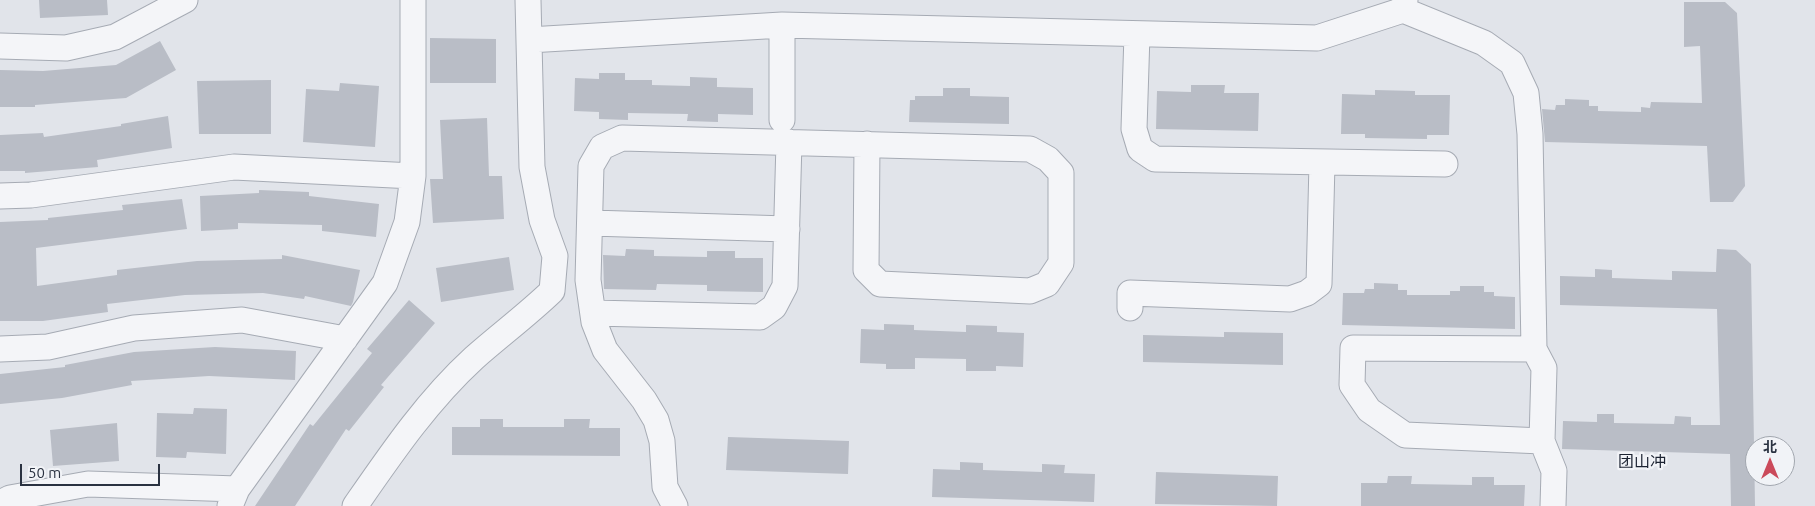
<!DOCTYPE html>
<html>
<head>
<meta charset="utf-8">
<style>
	body { margin:0 }
	#map { position:relative; width:1815px; height:506px; overflow:hidden; background:#e1e4ea; font-family:Ubuntu,"Noto Sans SC",sans-serif }
	canvas { display:block }
	.north { position:absolute; left:1745px; top:436px; width:50px; height:50px; box-sizing:border-box; background:#f1f3f7; border:1px solid #a1a6ae; border-radius:50%; rotate:0deg; font-size:14px; font-weight:700; line-height:20px; text-align:center; color:#2a3241 }
	.north::after { content:''; display:block; margin:auto; width:18px; height:22px; background:#cb4a5b; clip-path:polygon(50% 0,100% 100%,50% 72%,0 100%) }
	.scale { position:absolute; left:20px; top:464px; width:140px; height:22px; box-sizing:border-box; border:2px solid #2a3241; border-top:0; padding-left:6px; font-size:15px; line-height:18px; white-space:nowrap; color:#2a3241; -webkit-text-stroke:4px #f1f3f7; paint-order:stroke }
</style>
</head>
<body>
<div id="map">
<canvas width="1815" height="506"></canvas>
<div class="north">北</div>
<div class="scale">50 m</div>
</div>
<script>
const c = document.querySelector('canvas').getContext('2d');
c.lineJoin = 'round';
function fillPath(path, color) { c.fillStyle = color; c.fill(path, 'evenodd'); }
function trace(path, color, width, dash) { c.strokeStyle = color; c.lineWidth = width; c.lineCap = dash ? 'butt' : 'round'; c.setLineDash(dash || []); c.stroke(path); }
function drawText(font, color, halo, rows, align = 'center') {
  c.font = font + ' Ubuntu,"Noto Sans SC",sans-serif'; c.lineWidth = 4.5; c.setLineDash([]); c.textBaseline = 'middle'; c.strokeStyle = halo; c.fillStyle = color; for (const [text, x, y, turn = 0] of rows) {
    c.save(); c.translate(x, y); c.rotate((+turn || 0) * Math.PI / 180); c.textAlign = isNaN(turn) ? turn : align; if (halo) c.strokeText(text, 0, 0); c.fillText(text, 0, 0); c.restore();
  }
}
const building = new Path2D(`
	M 39,0 L 107,0 L 108,15 L 40,18 Z
	M 1684,2 L 1725,2 L 1737,13 L 1745,186 L 1733,202 L 1710,202 L 1707,146 L 1545,142 L 1542,109 L 1555,110 L 1556,105 L 1565,105 L 1565,99 L 1589,100 L 1589,106 L 1598,106 L 1598,111 L 1641,112 L 1641,107 L 1650,108 L 1651,102 L 1702,103 L 1700,46 L 1684,47 Z
	M 430,38 L 496,39 L 496,83 L 430,83 Z
	M 160,41 L 176,70 L 126,98 L 35,105 L 35,107 L 0,107 L 0,70 L 43,71 L 116,65 Z
	M 599,73 L 625,73 L 625,80 L 652,80 L 652,85 L 690,86 L 690,77 L 717,78 L 717,87 L 753,88 L 753,115 L 718,114 L 718,122 L 687,121 L 688,114 L 628,113 L 628,120 L 599,119 L 599,112 L 574,111 L 575,78 L 599,79 Z
	M 271,80 L 271,134 L 199,134 L 197,81 Z
	M 340,83 L 379,86 L 375,147 L 303,142 L 306,89 L 339,91 Z
	M 1191,85 L 1225,85 L 1224,93 L 1259,93 L 1258,131 L 1156,129 L 1157,91 L 1191,92 Z
	M 943,88 L 970,88 L 970,96 L 1009,97 L 1009,124 L 909,122 L 910,100 L 915,100 L 915,96 L 943,96 Z
	M 1375,90 L 1415,91 L 1415,95 L 1450,95 L 1449,135 L 1427,135 L 1427,139 L 1365,138 L 1365,134 L 1341,134 L 1342,94 L 1375,95 Z
	M 168,116 L 172,148 L 97,160 L 98,167 L 25,173 L 25,171 L 0,171 L 0,135 L 43,133 L 44,137 L 121,126 L 121,124 Z
	M 487,118 L 489,176 L 502,176 L 504,219 L 433,223 L 430,179 L 443,179 L 440,120 Z
	M 259,190 L 309,192 L 309,196 L 379,204 L 376,237 L 322,231 L 322,225 L 238,223 L 238,229 L 201,231 L 200,196 L 259,193 Z
	M 182,199 L 187,229 L 36,248 L 37,286 L 117,275 L 117,270 L 197,261 L 282,259 L 282,255 L 360,270 L 353,302 L 351,306 L 305,296 L 304,299 L 263,293 L 185,295 L 107,304 L 108,312 L 43,321 L 0,321 L 0,222 L 48,220 L 48,218 L 123,210 L 122,205 Z
	M 626,249 L 654,250 L 654,256 L 707,257 L 707,251 L 735,251 L 735,258 L 763,258 L 763,292 L 707,291 L 707,285 L 657,284 L 656,290 L 604,289 L 603,255 L 625,256 Z
	M 1717,249 L 1736,250 L 1751,264 L 1755,506 L 1731,506 L 1730,454 L 1562,449 L 1563,421 L 1597,422 L 1597,414 L 1614,414 L 1614,423 L 1674,424 L 1675,416 L 1691,417 L 1691,425 L 1720,425 L 1717,309 L 1560,305 L 1560,276 L 1595,277 L 1595,269 L 1612,270 L 1612,278 L 1672,280 L 1672,271 L 1716,272 Z
	M 509,257 L 514,290 L 441,302 L 436,268 Z
	M 1374,283 L 1398,284 L 1398,290 L 1407,290 L 1407,295 L 1450,295 L 1450,291 L 1460,291 L 1460,286 L 1484,286 L 1484,292 L 1494,292 L 1494,296 L 1515,297 L 1515,329 L 1342,325 L 1343,293 L 1364,293 L 1365,289 L 1374,289 Z
	M 409,300 L 435,323 L 381,385 L 384,387 L 349,431 L 346,429 L 295,506 L 255,506 L 310,424 L 313,426 L 372,353 L 367,349 Z
	M 884,324 L 914,325 L 914,330 L 966,332 L 966,325 L 997,326 L 997,332 L 1024,333 L 1023,367 L 996,366 L 996,371 L 966,371 L 966,359 L 915,358 L 915,369 L 886,369 L 886,364 L 860,363 L 861,329 L 884,330 Z
	M 1224,332 L 1283,333 L 1283,365 L 1143,362 L 1143,335 L 1224,337 Z
	M 215,347 L 296,351 L 295,380 L 209,376 L 131,381 L 132,385 L 62,398 L 0,404 L 0,374 L 65,367 L 65,365 L 134,352 Z
	M 194,408 L 227,409 L 226,454 L 187,452 L 186,458 L 156,457 L 157,413 L 193,414 Z
	M 480,419 L 503,419 L 503,427 L 564,427 L 564,419 L 590,419 L 589,428 L 620,428 L 620,456 L 452,455 L 452,427 L 480,427 Z
	M 117,423 L 119,461 L 53,466 L 50,430 Z
	M 728,437 L 849,441 L 848,474 L 726,470 Z
	M 960,462 L 983,463 L 983,470 L 1042,472 L 1042,464 L 1065,465 L 1064,473 L 1095,474 L 1094,502 L 932,497 L 933,469 L 960,470 Z
	M 1156,472 L 1278,476 L 1277,506 L 1155,504 Z
	M 1388,476 L 1412,476 L 1411,484 L 1472,485 L 1472,477 L 1494,477 L 1494,485 L 1525,485 L 1524,506 L 1361,506 L 1361,483 L 1387,483 Z`);
const minor = new Path2D(`
	M 1403,10 L 1484,43 L 1512,63 L 1526,93 L 1530,134 L 1534,349 L 1544,368 L 1542,441 L 1554,471 L 1553,506
	M 782,25 L 782,120
	M 1137,34 L 1134,129 L 1140,149 L 1155,159 L 1445,164
	M 529,40 L 782,25 L 1317,38 L 1403,10 L 1405,0
	M 0,46 L 66,48 L 115,37 L 185,0
	M 0,196 L 31,195 L 234,167 L 413,176
	M 591,223 L 787,229
	M 1130,308 L 1130,293 L 1290,299 L 1307,293 L 1319,284 L 1322,163
	M 593,313 L 760,317 L 774,307 L 785,286 L 789,142
	M 0,349 L 48,347 L 134,328 L 242,320 L 345,339
	M 1534,349 L 1353,348 L 1352,385 L 1369,410 L 1405,435 L 1542,441
	M 0,503 L 10,498 L 88,484 L 237,489
	M 230,506 L 237,489 L 385,283 L 407,222 L 413,176 L 413,0
	M 355,506 C 391,454 427,401 474,358 C 500,335 527,315 552,291 L 555,256 L 542,220 L 532,167 L 528,0
	M 675,506 L 665,487 L 662,441 L 656,420 L 644,400 L 605,350 L 594,322 L 588,280 L 591,166 L 602,147 L 622,138 L 1030,149 L 1048,159 L 1061,173 L 1061,263 L 1047,284 L 1030,291 L 880,284 L 866,270 L 867,144`);
const quarterNames = [
	["团山冲",1642,462]
];
fillPath(building, '#b9bdc6');
trace(minor, '#a6abb4', 27);
trace(minor, '#f4f5f8', 25);
drawText('16px', '#1c2332', '#f1f3f7', quarterNames);
</script>
</body>
</html>
